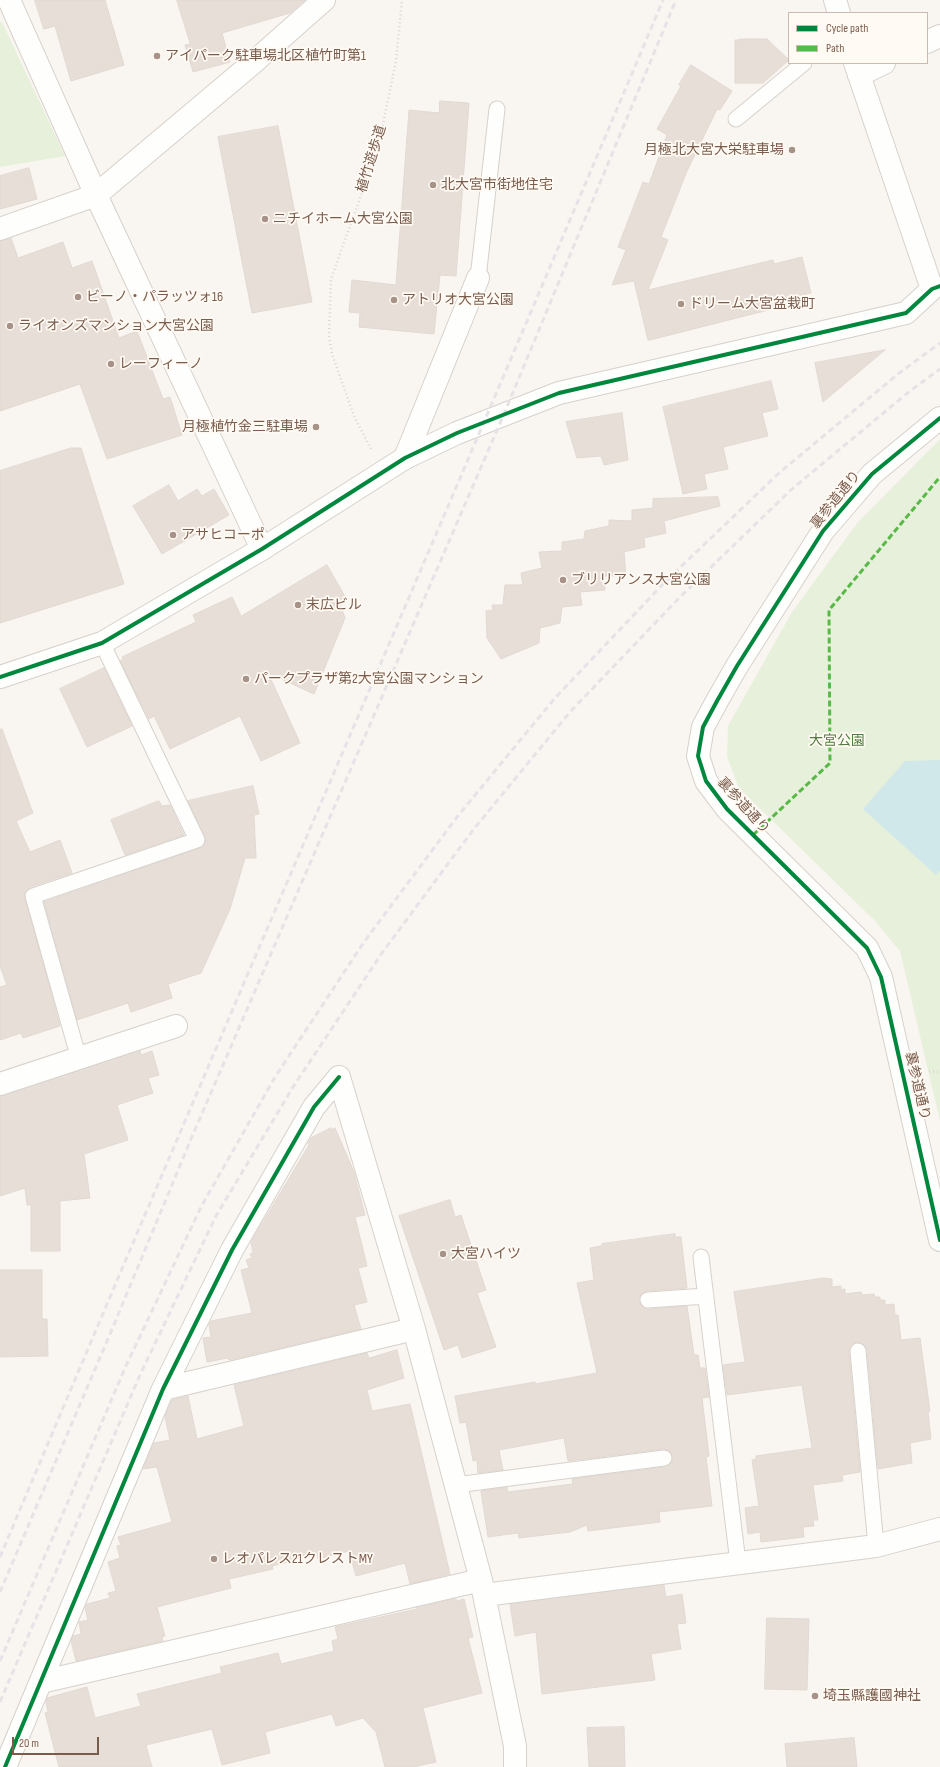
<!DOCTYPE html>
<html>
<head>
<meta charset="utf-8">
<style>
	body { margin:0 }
	#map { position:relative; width:940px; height:1767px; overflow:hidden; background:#f9f5f0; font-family:"Sofia Sans Condensed",sans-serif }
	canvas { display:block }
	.legend { position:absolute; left:788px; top:12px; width:140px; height:52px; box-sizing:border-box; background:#fffaf3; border:1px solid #cabbb1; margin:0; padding:5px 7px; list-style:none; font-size:12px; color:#7a5c4d }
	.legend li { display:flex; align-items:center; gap:8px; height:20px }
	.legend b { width:20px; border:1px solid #cabbb1 }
	.scale { position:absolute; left:12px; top:1737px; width:87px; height:18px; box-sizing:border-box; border:2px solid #7a5c4d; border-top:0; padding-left:5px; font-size:12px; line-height:14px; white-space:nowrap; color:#7a5c4d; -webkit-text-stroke:3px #fffaf3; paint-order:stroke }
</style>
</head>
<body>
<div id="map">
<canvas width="940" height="1767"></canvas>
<ul class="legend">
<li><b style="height:5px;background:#00873e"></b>Cycle path</li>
<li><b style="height:5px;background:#58b947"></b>Path</li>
</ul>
<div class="scale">20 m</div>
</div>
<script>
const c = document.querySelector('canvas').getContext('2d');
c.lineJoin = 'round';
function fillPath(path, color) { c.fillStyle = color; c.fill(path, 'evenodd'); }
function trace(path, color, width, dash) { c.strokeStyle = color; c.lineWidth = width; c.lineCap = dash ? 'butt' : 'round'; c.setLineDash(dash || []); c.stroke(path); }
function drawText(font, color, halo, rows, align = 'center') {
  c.font = font + ' "Sofia Sans Condensed","Noto Sans JP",sans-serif'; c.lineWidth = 3.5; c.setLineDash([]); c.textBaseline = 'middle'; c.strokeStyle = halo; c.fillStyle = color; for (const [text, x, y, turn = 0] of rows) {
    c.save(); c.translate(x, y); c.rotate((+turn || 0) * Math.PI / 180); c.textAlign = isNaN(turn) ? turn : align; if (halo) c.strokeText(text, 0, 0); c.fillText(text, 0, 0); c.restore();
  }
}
const green = new Path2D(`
	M 0,22 L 2,22 L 65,156 L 0,167 Z
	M 940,439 L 940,1121 L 900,951 L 874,920 L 739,788 L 727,757 L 728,726 L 792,612 L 858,522 Z`);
const water = new Path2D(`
	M 940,760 L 940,871 L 936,875 L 863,809 L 905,761 Z`);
const building = new Path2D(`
	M 35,0 L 105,0 L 124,65 L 71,81 L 55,26 L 44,29 Z
	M 177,0 L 305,0 L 290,13 L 222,33 L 230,62 L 193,72 L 185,45 L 190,44 Z
	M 740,39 L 767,39 L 789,60 L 763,83 L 735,83 L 735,40 L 740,40 Z
	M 691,65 L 732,91 L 720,110 L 717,109 L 687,171 L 661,237 L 668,240 L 648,290 L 773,260 L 774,264 L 802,257 L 811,293 L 794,297 L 796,303 L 650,340 L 648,340 L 634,281 L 612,285 L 626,250 L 618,247 L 643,182 L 649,184 L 667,135 L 657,129 L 681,86 L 679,85 Z
	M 440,101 L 469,103 L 456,276 L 440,275 L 434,334 L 359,327 L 360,313 L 349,312 L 352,280 L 396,285 L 409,110 L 439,113 Z
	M 278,126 L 312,302 L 252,313 L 218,137 Z
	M 29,168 L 37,199 L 0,209 L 0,176 Z
	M 11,238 L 18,258 L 63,242 L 72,268 L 92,261 L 119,338 L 137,331 L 163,399 L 170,397 L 182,435 L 107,459 L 80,384 L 0,411 L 0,241 Z
	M 885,350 L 823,402 L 815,363 Z
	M 771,381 L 778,409 L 762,413 L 768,436 L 723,447 L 728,469 L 704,474 L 707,489 L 683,494 L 663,407 Z
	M 622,413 L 628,460 L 604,465 L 601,456 L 577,458 L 566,422 Z
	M 71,448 L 81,448 L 124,584 L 0,623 L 0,471 Z
	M 169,485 L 178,501 L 197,489 L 202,496 L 214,489 L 229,515 L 162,554 L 133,506 Z
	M 718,497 L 720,506 L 664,521 L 666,533 L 644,538 L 645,547 L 624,552 L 626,576 L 604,576 L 605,590 L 580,592 L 582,605 L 562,607 L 560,623 L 540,628 L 539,643 L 501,659 L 487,638 L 486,611 L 493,610 L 492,605 L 503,605 L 505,585 L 523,585 L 521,573 L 542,568 L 539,552 L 562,551 L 562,542 L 584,539 L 585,531 L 609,526 L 609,520 L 632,521 L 632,510 L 653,508 L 653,499 Z
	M 327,565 L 347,600 L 340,604 L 345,618 L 314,694 L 268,673 L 300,743 L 261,761 L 240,716 L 170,749 L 154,716 L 149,719 L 120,661 L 123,659 L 122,657 L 196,622 L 193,615 L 232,597 L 241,616 Z
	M 104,668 L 132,726 L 87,747 L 60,689 Z
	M 2,729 L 33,813 L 16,821 L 30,852 L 60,840 L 72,873 L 30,887 L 24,894 L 60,1026 L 23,1038 L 21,1033 L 0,1040 L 0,987 L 7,985 L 0,966 L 0,730 Z
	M 253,786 L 259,814 L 254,815 L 256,858 L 245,858 L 230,909 L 201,973 L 168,984 L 172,998 L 131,1012 L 128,1003 L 77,1020 L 44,902 L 200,848 L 206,841 L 205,836 L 188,801 Z
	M 159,801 L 162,806 L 170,805 L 184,835 L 125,855 L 111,820 Z
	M 140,1051 L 141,1055 L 152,1051 L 159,1075 L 148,1078 L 153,1093 L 117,1105 L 128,1140 L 84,1154 L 90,1198 L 60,1201 L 60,1251 L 31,1251 L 31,1205 L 27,1205 L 25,1188 L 0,1196 L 0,1097 Z
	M 331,1128 L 331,1130 L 335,1128 L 354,1172 L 365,1215 L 355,1217 L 367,1266 L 358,1268 L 367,1302 L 354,1305 L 361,1329 L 229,1360 L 228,1358 L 207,1362 L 203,1338 L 211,1337 L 209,1324 L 211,1321 L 252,1313 L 241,1270 L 249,1268 L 246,1260 L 252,1258 L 250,1254 L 253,1253 L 251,1242 L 309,1145 L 308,1143 L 311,1138 Z
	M 450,1200 L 455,1217 L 461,1215 L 486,1290 L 477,1293 L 496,1347 L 462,1358 L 458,1345 L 444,1350 L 399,1216 Z
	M 675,1234 L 675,1237 L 681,1237 L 687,1288 L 647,1291 L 640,1296 L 639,1301 L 641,1305 L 648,1309 L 687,1306 L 694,1355 L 698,1355 L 700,1368 L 705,1368 L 709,1397 L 702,1398 L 709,1456 L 706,1457 L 712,1506 L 659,1512 L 660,1522 L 588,1531 L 587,1525 L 570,1532 L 519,1538 L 518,1533 L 488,1537 L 481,1491 L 507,1487 L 508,1492 L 573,1484 L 572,1479 L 665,1467 L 672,1462 L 671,1453 L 668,1450 L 663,1449 L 568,1461 L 564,1438 L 499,1450 L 503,1470 L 478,1473 L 477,1460 L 473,1461 L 466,1422 L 460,1423 L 455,1396 L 535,1382 L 535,1384 L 597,1373 L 577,1283 L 594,1280 L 590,1248 L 602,1246 L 602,1244 Z
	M 0,1270 L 42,1270 L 42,1319 L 47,1319 L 48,1356 L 0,1357 Z
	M 824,1278 L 832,1279 L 832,1287 L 841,1286 L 841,1290 L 845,1289 L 845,1294 L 861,1292 L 862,1295 L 874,1294 L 875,1297 L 880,1297 L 880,1300 L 885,1300 L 885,1305 L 894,1304 L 895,1315 L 898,1315 L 901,1340 L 920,1338 L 930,1411 L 928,1412 L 931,1439 L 910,1443 L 912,1463 L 878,1469 L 867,1350 L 862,1343 L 853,1343 L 850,1347 L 849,1352 L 860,1472 L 842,1475 L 843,1481 L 813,1485 L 818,1520 L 813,1520 L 814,1526 L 803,1527 L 804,1537 L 761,1542 L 760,1532 L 748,1534 L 745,1508 L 759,1506 L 752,1460 L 756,1459 L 756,1456 L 812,1448 L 802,1385 L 727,1395 L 723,1365 L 745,1362 L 734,1292 Z
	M 397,1350 L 404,1378 L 367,1390 L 372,1411 L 410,1404 L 450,1574 L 410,1584 L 405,1563 L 356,1576 L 349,1551 L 318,1559 L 317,1555 L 272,1566 L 273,1569 L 229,1579 L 231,1588 L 157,1607 L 165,1636 L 162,1637 L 163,1641 L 76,1661 L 71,1641 L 73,1636 L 81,1634 L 79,1622 L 88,1620 L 85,1608 L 87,1604 L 110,1598 L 108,1593 L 116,1591 L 108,1562 L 120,1558 L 117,1546 L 121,1545 L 118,1537 L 172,1522 L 157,1467 L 143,1469 L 154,1443 L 170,1440 L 165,1417 L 172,1400 L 188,1396 L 197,1439 L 244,1426 L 234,1385 L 367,1353 L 369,1358 Z
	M 664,1585 L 666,1597 L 682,1594 L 686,1623 L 677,1624 L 681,1649 L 651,1654 L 655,1680 L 542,1694 L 536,1632 L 515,1636 L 510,1604 Z
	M 456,1599 L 457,1601 L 464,1599 L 473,1637 L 468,1638 L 482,1693 L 423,1708 L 436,1762 L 413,1767 L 385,1767 L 376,1732 L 363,1718 L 336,1726 L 332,1714 L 265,1732 L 270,1753 L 222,1765 L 212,1729 L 146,1745 L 152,1767 L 59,1767 L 45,1713 L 48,1712 L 46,1702 L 47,1698 L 87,1687 L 95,1718 L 141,1706 L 137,1694 L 222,1673 L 220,1667 L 278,1653 L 281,1664 L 334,1651 L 332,1641 L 338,1639 L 335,1627 L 417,1609 L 416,1608 Z
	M 767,1618 L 809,1619 L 807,1690 L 765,1689 Z
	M 624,1727 L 625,1767 L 589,1767 L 587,1728 Z
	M 854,1738 L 857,1767 L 787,1767 L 785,1744 Z`);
const path = new Path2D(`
	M 371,449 L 354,416 L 332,354 L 329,336 L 331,279 L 378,148 L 396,61 L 402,0
	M 929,1071 L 940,1072`);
const service = new Path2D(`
	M 736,119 L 804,63
	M 478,278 L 497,109
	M 79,1059 L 33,896 L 197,840 L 102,643
	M 701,1257 L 738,1563
	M 648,1300 L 706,1296
	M 858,1351 L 876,1546
	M 456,1485 L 664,1458`);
const minor = new Path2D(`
	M 9,0 L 96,195 L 262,549
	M 927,42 L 940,36
	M 859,75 L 884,63
	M 0,229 L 96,195 L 254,62 L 324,0
	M 405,458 L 478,278
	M 339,1077 L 414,1329 L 481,1580 L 515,1746 L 515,1767
	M 0,1084 L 176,1026
	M 163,1389 L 414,1329
	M 484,1595 L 876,1546 L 940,1529
	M 41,1682 L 481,1580
	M 5,1767 L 163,1389 L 232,1250 L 314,1107 L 339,1077`);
const tertiary = new Path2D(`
	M 835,0 L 839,13
	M 940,418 L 872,474 L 823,531 L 737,666 L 717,701 L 703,727 L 698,756 L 706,781 L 727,809 L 867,948 L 881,977 L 940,1240
	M 0,677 L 102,643 L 262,549 L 405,458 L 457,433 L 559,393 L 906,313 L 932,289 L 855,63`);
const rail = new Path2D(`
	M 0,1557 C 219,1037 444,520 663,0
	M 0,1592 L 113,1327 L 191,1139 L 504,414 L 676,0
	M 0,1661 L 125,1368 L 201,1207 L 275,1077 L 364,942 L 457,817 L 555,698 L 665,582 L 779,473 L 898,374 L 940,343
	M 0,1702 L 140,1375 L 216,1216 L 293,1087 L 382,953 L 473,830 L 570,712 L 680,597 L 792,489 L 910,391 L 940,369`);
const quiet = new Path2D(`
	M 753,835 L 830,763 L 829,610 L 940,477`);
const cycleway = new Path2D(`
	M 940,418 L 872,474 L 823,531 L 737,666 L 717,701 L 703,727 L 698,756 L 706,781 L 727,809 L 867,948 L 881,977 L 940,1240
	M 0,677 L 102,643 L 262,549 L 405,458 L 457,433 L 559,393 L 906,313 L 932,289 L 940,286
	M 5,1767 L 163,1389 L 232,1250 L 314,1107 L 339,1077`);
const markers = [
	[157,56,4,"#a69286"],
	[792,150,4,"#a69286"],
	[433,185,4,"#a69286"],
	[265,219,4,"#a69286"],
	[78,297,4,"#a69286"],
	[394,300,4,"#a69286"],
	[681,304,4,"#a69286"],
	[10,326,4,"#a69286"],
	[111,364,4,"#a69286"],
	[316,427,4,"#a69286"],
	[173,535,4,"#a69286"],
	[563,580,4,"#a69286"],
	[298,605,4,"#a69286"],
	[246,679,4,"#a69286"],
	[443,1254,4,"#a69286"],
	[214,1559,4,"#a69286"],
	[815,1696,4,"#a69286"]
];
const poiNames = [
	["アイパーク駐車場北区植竹町第1",165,56],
	["月極北大宮大栄駐車場",784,150,"right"],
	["北大宮市街地住宅",441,185],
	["ニチイホーム大宮公園",273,219],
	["ビーノ・パラッツォ16",86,297],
	["アトリオ大宮公園",402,300],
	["ドリーム大宮盆栽町",689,304],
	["ライオンズマンション大宮公園",18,326],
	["レーフィーノ",119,364],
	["月極植竹金三駐車場",308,427,"right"],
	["アサヒコーポ",181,535],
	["ブリリアンス大宮公園",571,580],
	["末広ビル",306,605],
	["パークプラザ第2大宮公園マンション",254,679],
	["大宮ハイツ",451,1254],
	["レオパレス21クレストMY",222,1559],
	["埼玉縣護國神社",823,1696]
];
const streetNames = [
	["植竹遊歩道",372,159,-73],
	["裏参道通り",836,500,-51],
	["裏参道通り",743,806,48],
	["裏参道通り",917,1086,77]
];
const parkNames = [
	["大宮公園",837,741]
];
fillPath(green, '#e7f0db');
fillPath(water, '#d0e8ea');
fillPath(building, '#e6ded7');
trace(building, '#e2d8d2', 1);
trace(service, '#d7d1cb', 17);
trace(minor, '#d7d1cb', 24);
trace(tertiary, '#d7d1cb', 24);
trace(path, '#dcd5d0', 2.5, [1, 3]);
trace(service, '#fefefd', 15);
trace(minor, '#fefefd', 22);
trace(tertiary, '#fefefd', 22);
trace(rail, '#e6e3e7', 3, [6, 4]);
trace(quiet, '#58b947', 3, [6, 3]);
trace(cycleway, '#00873e', 4);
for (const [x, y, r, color] of markers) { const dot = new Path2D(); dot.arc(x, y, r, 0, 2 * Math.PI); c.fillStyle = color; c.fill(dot); trace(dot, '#fffaf3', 1.5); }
drawText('14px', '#7a5c4d', '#fffaf3', poiNames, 'left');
drawText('14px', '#7a5c4d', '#fffaf3', streetNames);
drawText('14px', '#537a41', '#fffaf3', parkNames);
</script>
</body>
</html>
